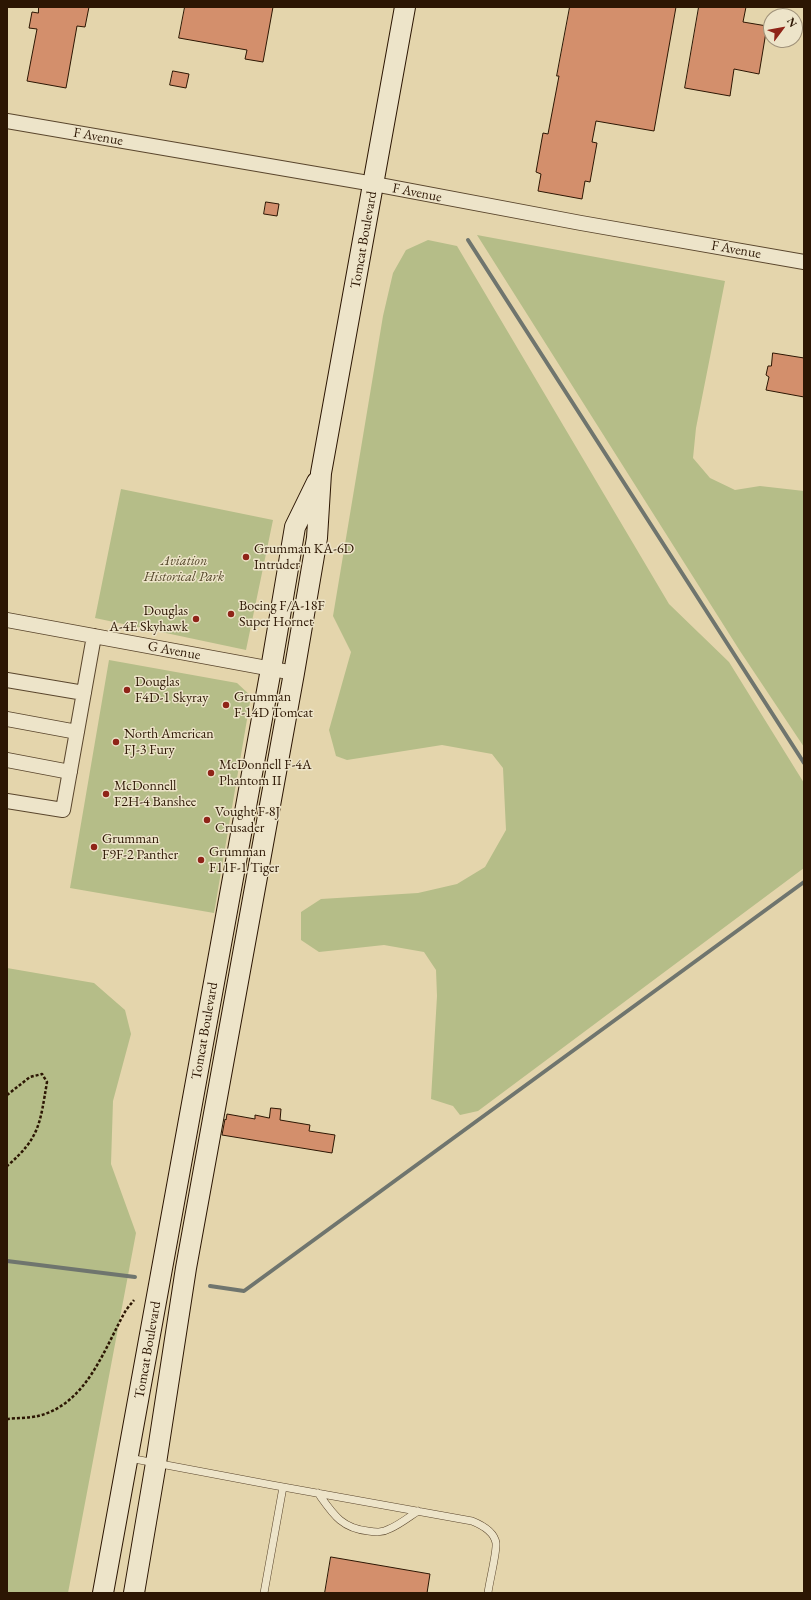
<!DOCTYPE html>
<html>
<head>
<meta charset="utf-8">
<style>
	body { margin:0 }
	#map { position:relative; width:811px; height:1600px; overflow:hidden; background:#e4d5ac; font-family:"EB Garamond",serif }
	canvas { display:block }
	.frame { position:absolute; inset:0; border:8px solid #2c1603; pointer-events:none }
	.north { position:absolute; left:763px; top:8px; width:40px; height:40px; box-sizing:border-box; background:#ede4c9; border:1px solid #a0927a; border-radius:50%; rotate:58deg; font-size:11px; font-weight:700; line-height:16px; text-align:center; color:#2c1603 }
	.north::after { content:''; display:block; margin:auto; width:14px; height:18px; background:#8f2418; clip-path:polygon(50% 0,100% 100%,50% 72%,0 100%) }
</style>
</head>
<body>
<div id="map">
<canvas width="811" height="1600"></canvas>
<div class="frame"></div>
<div class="north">N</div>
</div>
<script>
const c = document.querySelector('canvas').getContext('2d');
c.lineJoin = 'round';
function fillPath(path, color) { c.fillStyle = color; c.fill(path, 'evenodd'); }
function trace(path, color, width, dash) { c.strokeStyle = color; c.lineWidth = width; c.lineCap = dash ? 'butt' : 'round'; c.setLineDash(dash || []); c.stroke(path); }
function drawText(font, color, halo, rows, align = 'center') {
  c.font = font + ' "EB Garamond",serif'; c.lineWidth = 3; c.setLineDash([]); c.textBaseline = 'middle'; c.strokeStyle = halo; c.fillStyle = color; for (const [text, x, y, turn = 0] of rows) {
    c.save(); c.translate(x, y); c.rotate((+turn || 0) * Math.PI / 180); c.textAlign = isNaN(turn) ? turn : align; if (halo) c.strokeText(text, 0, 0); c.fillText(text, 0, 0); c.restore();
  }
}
const green = new Path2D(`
	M 477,235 L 725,281 L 696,428 L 693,458 L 710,478 L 735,490 L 760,486 L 804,491 L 804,747 L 740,651 Z
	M 428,240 L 457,246 L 669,604 L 729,662 L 804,783 L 804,868 L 478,1111 L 460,1115 L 453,1106 L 431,1099 L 437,996 L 436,970 L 424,952 L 384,945 L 319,952 L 301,940 L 301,912 L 321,899 L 418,893 L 457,884 L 485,867 L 506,830 L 503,768 L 492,754 L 442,745 L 347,760 L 336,756 L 329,730 L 351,652 L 333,616 L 383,316 L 393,273 L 406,250 Z
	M 121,489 L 273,520 L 246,650 L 95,618 Z
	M 109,660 L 237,683 L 251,696 L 214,913 L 70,888 Z
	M 7,968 L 94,983 L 125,1010 L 131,1034 L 113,1101 L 111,1164 L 136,1233 L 68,1593 L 7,1593 Z`);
const stream = new Path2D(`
	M 468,240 L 804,763
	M 7,1261 L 135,1277
	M 210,1286 L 244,1291 L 804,882`);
const building = new Path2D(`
	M 39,7 L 89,7 L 85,27 L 77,26 L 66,88 L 27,81 L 37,29 L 29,28 L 32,12 L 38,13 Z
	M 185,7 L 273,7 L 263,62 L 245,59 L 247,50 L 179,38 Z
	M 570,7 L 676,7 L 654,131 L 596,121 L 592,142 L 597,143 L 590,182 L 585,181 L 582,199 L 538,191 L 541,174 L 536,172 L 543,133 L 548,134 L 559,76 L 557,76 Z
	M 699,7 L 746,7 L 743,22 L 767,26 L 759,74 L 734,69 L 730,96 L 685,88 Z
	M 173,71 L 189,74 L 186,88 L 170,85 Z
	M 266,202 L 279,204 L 277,216 L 264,214 Z
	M 773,353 L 804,358 L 804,397 L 766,390 L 769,377 L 766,375 L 768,366 L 771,366 Z
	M 271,1108 L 281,1109 L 280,1120 L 310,1125 L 309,1131 L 335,1135 L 332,1153 L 222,1135 L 225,1119 L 226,1120 L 227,1114 L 255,1119 L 255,1115 L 269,1118 Z
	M 331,1557 L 430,1574 L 427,1593 L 325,1593 Z`);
const path = new Path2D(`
	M 7,1095 L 30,1077 L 42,1074 L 47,1082 C 40,1123 40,1138 7,1166
	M 7,1419 C 16,1418 30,1418 38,1416 C 87,1404 104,1349 126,1310 L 134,1300`);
const service = new Path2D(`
	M 129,1458 L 272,1485 L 472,1521 C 482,1525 494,1531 496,1543 C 497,1552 489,1583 488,1593
	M 318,1493 C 333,1514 341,1528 368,1531 C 375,1532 382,1533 389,1529 C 399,1525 409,1517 418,1511
	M 264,1593 L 283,1487`);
const minor = new Path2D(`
	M 7,121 L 374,184 L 581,223 L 804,262
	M 7,620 L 294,673
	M 7,680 L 84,693
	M 7,719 L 77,732
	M 7,760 L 70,772
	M 7,801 L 63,810 L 94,636`);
const secondary = new Path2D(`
	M 103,1593 L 271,669 L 295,527 L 317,482
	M 134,1593 L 156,1463 L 186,1268 L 294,673 L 317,538 L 321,473 L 405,7`);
const markers = [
	[246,557,4,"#8f2418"],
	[231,614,4,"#8f2418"],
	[196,619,4,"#8f2418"],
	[127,690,4,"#8f2418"],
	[226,705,4,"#8f2418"],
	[116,742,4,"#8f2418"],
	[211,773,4,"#8f2418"],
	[106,794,4,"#8f2418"],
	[207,820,4,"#8f2418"],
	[94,847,4,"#8f2418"],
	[201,860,4,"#8f2418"]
];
const streetNames = [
	["F Avenue",98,137,10],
	["F Avenue",417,193,11],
	["Tomcat Boulevard",364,240,-80],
	["F Avenue",736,250,10],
	["G Avenue",174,651,10],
	["Tomcat Boulevard",205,1031,-80],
	["Tomcat Boulevard",148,1350,-80]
];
const poiNames = [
	["Grumman KA-6D",254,549],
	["Intruder",254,565],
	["Boeing F/A-18F",239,606],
	["Super Hornet",239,622],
	["Douglas",188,611,"right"],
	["A-4E Skyhawk",188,627,"right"],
	["Douglas",135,682],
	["F4D-1 Skyray",135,698],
	["Grumman",234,697],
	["F-14D Tomcat",234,713],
	["North American",124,734],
	["FJ-3 Fury",124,750],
	["McDonnell F-4A",219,765],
	["Phantom II",219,781],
	["McDonnell",114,786],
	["F2H-4 Banshee",114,802],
	["Vought F-8J",215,812],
	["Crusader",215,828],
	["Grumman",102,839],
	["F9F-2 Panther",102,855],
	["Grumman",209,852],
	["F11F-1 Tiger",209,868]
];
const parkNames = [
	["Aviation",184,561],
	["Historical Park",184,577]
];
fillPath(green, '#b5bd88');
trace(stream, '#6f756e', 4);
fillPath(building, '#d38f6c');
trace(building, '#2c1603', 1);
trace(service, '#5a462d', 8);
trace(minor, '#5a462d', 16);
trace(secondary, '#2c1603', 22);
trace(path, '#2c1603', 2.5, [3, 2]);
trace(service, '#ede4c9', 7);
trace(minor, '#ede4c9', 14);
trace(secondary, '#ede4c9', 20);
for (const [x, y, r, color] of markers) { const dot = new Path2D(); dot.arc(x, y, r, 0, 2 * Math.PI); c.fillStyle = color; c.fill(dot); trace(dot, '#ede4c9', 1.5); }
drawText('14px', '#2c1603', '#ede4c9', streetNames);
drawText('14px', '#2c1603', '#ede4c9', poiNames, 'left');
drawText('italic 14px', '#55482b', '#ede4c9', parkNames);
</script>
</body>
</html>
